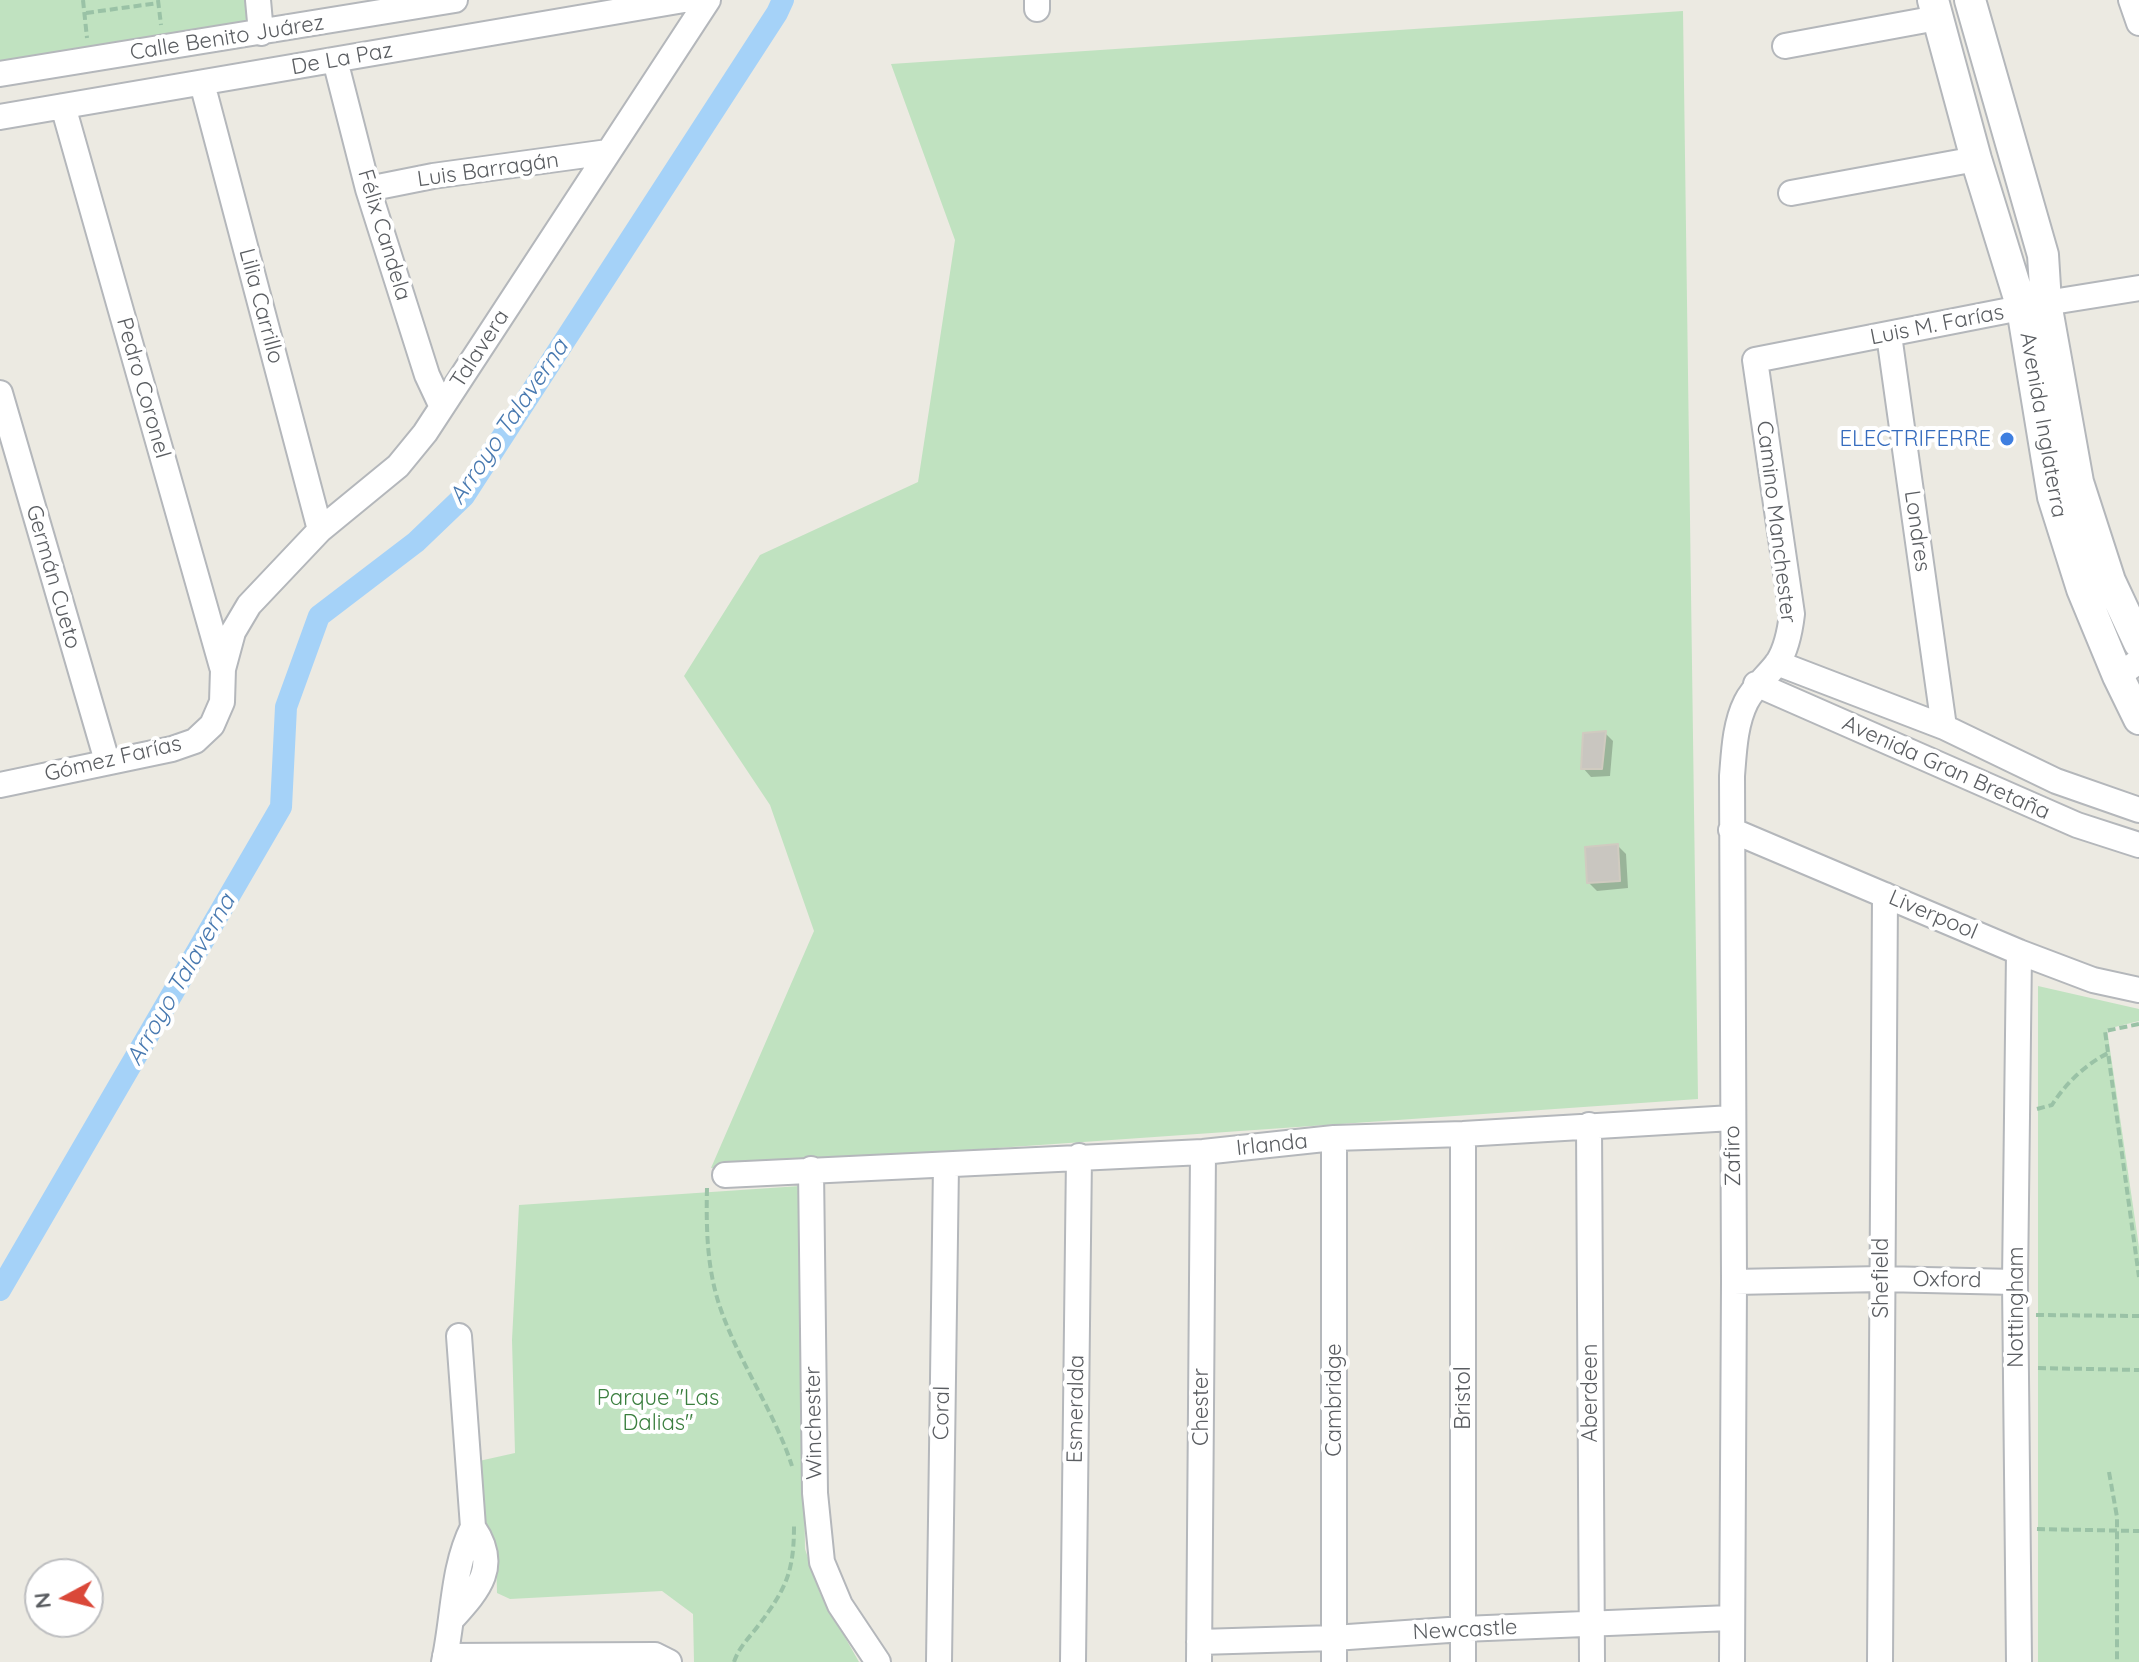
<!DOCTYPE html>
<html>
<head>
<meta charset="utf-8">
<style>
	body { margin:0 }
	#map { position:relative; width:2139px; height:1662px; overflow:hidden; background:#eceae2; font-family:Quicksand,sans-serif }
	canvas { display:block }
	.north { position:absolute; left:24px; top:1558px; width:80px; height:80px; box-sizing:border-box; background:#fff; border:2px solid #bdbec0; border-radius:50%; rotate:263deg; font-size:22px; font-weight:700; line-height:32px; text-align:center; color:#5a5d61 }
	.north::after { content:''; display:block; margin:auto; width:28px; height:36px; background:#da4839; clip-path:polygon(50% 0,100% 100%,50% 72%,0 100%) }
</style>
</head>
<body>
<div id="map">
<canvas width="2139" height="1662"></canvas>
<div class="north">N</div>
</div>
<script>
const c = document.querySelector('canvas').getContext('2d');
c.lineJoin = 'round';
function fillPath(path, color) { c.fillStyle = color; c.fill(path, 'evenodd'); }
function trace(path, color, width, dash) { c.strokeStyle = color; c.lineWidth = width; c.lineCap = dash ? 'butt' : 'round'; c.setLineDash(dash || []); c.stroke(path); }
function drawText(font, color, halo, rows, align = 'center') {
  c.font = font + ' Quicksand,sans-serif'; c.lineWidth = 8; c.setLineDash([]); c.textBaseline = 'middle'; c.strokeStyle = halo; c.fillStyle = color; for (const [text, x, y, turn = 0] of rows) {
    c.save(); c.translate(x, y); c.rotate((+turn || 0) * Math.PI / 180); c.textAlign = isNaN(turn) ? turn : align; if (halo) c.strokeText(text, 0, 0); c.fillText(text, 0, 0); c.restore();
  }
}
const green = new Path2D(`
	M 0,0 L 252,0 L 247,23 L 0,63 Z
	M 1683,11 L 1698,1099 L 711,1168 L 814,931 L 770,805 L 684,676 L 760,555 L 918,482 L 955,240 L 891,64 Z
	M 2038,986 L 2139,1009 L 2139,1021 L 2107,1029 L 2139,1247 L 2139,1662 L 2038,1662 Z
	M 800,1186 L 805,1549 L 820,1593 L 859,1662 L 694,1662 L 693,1614 L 662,1591 L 510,1599 L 497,1593 L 496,1551 L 483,1518 L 479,1461 L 515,1453 L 512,1340 L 519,1205 Z`);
const shadow = new Path2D(`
	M 1605,733 L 1613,741 L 1610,776 L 1591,777 L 1583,768 Z
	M 1618,846 L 1626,854 L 1628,888 L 1597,891 L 1589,883 Z`);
const canal = new Path2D(`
	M 0,1290 L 281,807 L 286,707 L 319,616 L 416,542 L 464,496 L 777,13 L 783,0`);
const building = new Path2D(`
	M 1606,731 L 1602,769 L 1581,769 L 1583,733 Z
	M 1618,844 L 1620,881 L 1587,883 L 1585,847 Z`);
const path = new Path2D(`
	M 83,0 L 87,38
	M 158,0 L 161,25
	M 86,13 L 158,3
	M 2139,1024 L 2105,1031 L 2139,1277
	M 2037,1109 L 2052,1105 C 2066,1083 2085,1065 2108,1053
	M 707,1188 C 706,1229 707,1271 721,1310 C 740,1364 774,1411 792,1466
	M 2036,1315 L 2139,1316
	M 2038,1368 L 2139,1370
	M 2109,1472 L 2117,1517 L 2117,1662
	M 2037,1529 L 2139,1531
	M 734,1662 C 739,1647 749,1638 758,1626 C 786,1589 794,1572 794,1526`);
const minor = new Path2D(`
	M 258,0 L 261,33
	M 2131,0 L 2139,23
	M 1037,9 L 1037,0
	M 1785,46 L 1937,18
	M 335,60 L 368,189 L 427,375 L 442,407
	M 0,74 L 455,0
	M 202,83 L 320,530
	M 63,106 L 222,667
	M 0,117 L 684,0
	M 368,189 L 433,176 L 608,152
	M 1791,193 L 1976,159
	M 1889,335 L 1944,727
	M 0,393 L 107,761
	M 1777,663 L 1944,727 L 2056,781 L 2139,810
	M 2118,676 L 2139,661
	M 1756,684 L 2077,825 L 2139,845
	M 0,785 L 172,749 L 195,741 L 212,725 L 222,702 L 223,669 L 233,632 L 249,605 L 320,530 L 398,466 L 425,433 L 708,0
	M 1731,830 L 2019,952 L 2093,980 L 2139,990
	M 2019,952 L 2015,1282 L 2019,1662
	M 1589,1125 L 1592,1662
	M 811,1169 L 815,1493 L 822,1562 L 840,1605 L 878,1662
	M 725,1175 L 1203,1152 L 1334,1138 L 1463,1134 L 1732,1118
	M 1734,1282 L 1881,1279 L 2015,1282
	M 452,1619 C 479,1589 500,1566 473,1527
	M 1199,1642 L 1334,1638 L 1463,1629 L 1730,1618
	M 445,1656 L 655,1655 L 669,1662
	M 444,1662 C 454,1617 452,1568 473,1527 L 459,1336
	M 939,1662 L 946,1165
	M 1073,1662 L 1079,1156
	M 1199,1662 L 1203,1152
	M 1334,1662 L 1334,1138
	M 1463,1662 L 1463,1134
	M 1732,1662 L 1734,1282 L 1732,776 C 1734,751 1735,724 1746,702 C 1754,686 1768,676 1778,662 C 1787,648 1790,631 1792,614 L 1755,360 L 2046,303 L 2139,288
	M 1880,1662 L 1885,895`);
const tertiary = new Path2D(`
	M 1933,0 L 1976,159 L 2022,308 L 2053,497 L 2082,589 L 2118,676 L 2139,719
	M 1970,0 L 2043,255 L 2046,303 L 2078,482 L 2110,581 L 2139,643`);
const markers = [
	[2007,439,8,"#3f7fe0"]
];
const streetNames = [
	["Calle Benito Juárez",227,38,-9],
	["De La Paz",342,59,-10],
	["Luis Barragán",488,170,-8],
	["Félix Candela",384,235,73],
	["Lilia Carrillo",261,306,75],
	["Luis M. Farías",1937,325,-11],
	["Talavera",480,349,-57],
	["Pedro Coronel",143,388,74],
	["Avenida Inglaterra",2043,425,80],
	["Camino Manchester",1776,522,83],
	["Londres",1917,531,82],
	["Germán Cueto",53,577,74],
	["Gómez Farías",113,759,-13],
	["Avenida Gran Bretaña",1946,768,24],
	["Liverpool",1933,915,23],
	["Irlanda",1272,1145,-6],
	["Zafiro",1733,1156,-91],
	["Shefield",1881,1278,-90],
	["Oxford",1947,1280,1],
	["Nottingham",2016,1307,-90],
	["Aberdeen",1590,1393,-90],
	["Bristol",1463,1398,-90],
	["Cambridge",1334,1400,-90],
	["Chester",1201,1407,-90],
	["Esmeralda",1076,1409,-89],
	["Coral",942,1413,-89],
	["Winchester",814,1423,-91],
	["Newcastle",1465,1630,-3]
];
const shopNames = [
	["ELECTRIFERRE",1991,439]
];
const parkNames = [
	["Parque \"Las",658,1398],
	["Dalias\"",658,1423]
];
const waterNames = [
	["Arroyo Talaverna",509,422,-56],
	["Arroyo Talaverna",181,980,-60]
];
fillPath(green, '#c0e2c0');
fillPath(shadow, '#0003');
trace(canal, '#a5d2f8', 22);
fillPath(building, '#c9c6c0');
trace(building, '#d0cbc0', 2);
trace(minor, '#b4b7bb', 28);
trace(tertiary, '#b4b7bb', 34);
trace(path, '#9ac2a6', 4, [8, 4]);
trace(minor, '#fff', 24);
trace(tertiary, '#fff', 30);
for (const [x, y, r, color] of markers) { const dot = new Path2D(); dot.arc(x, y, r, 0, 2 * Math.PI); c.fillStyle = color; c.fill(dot); trace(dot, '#fff', 3); }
drawText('22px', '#5a5d61', '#fff', streetNames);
drawText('22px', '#366cbe', '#fff', shopNames, 'right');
drawText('22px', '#3b7f3f', '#fff', parkNames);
drawText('italic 24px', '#4879b0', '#fff', waterNames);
</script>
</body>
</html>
